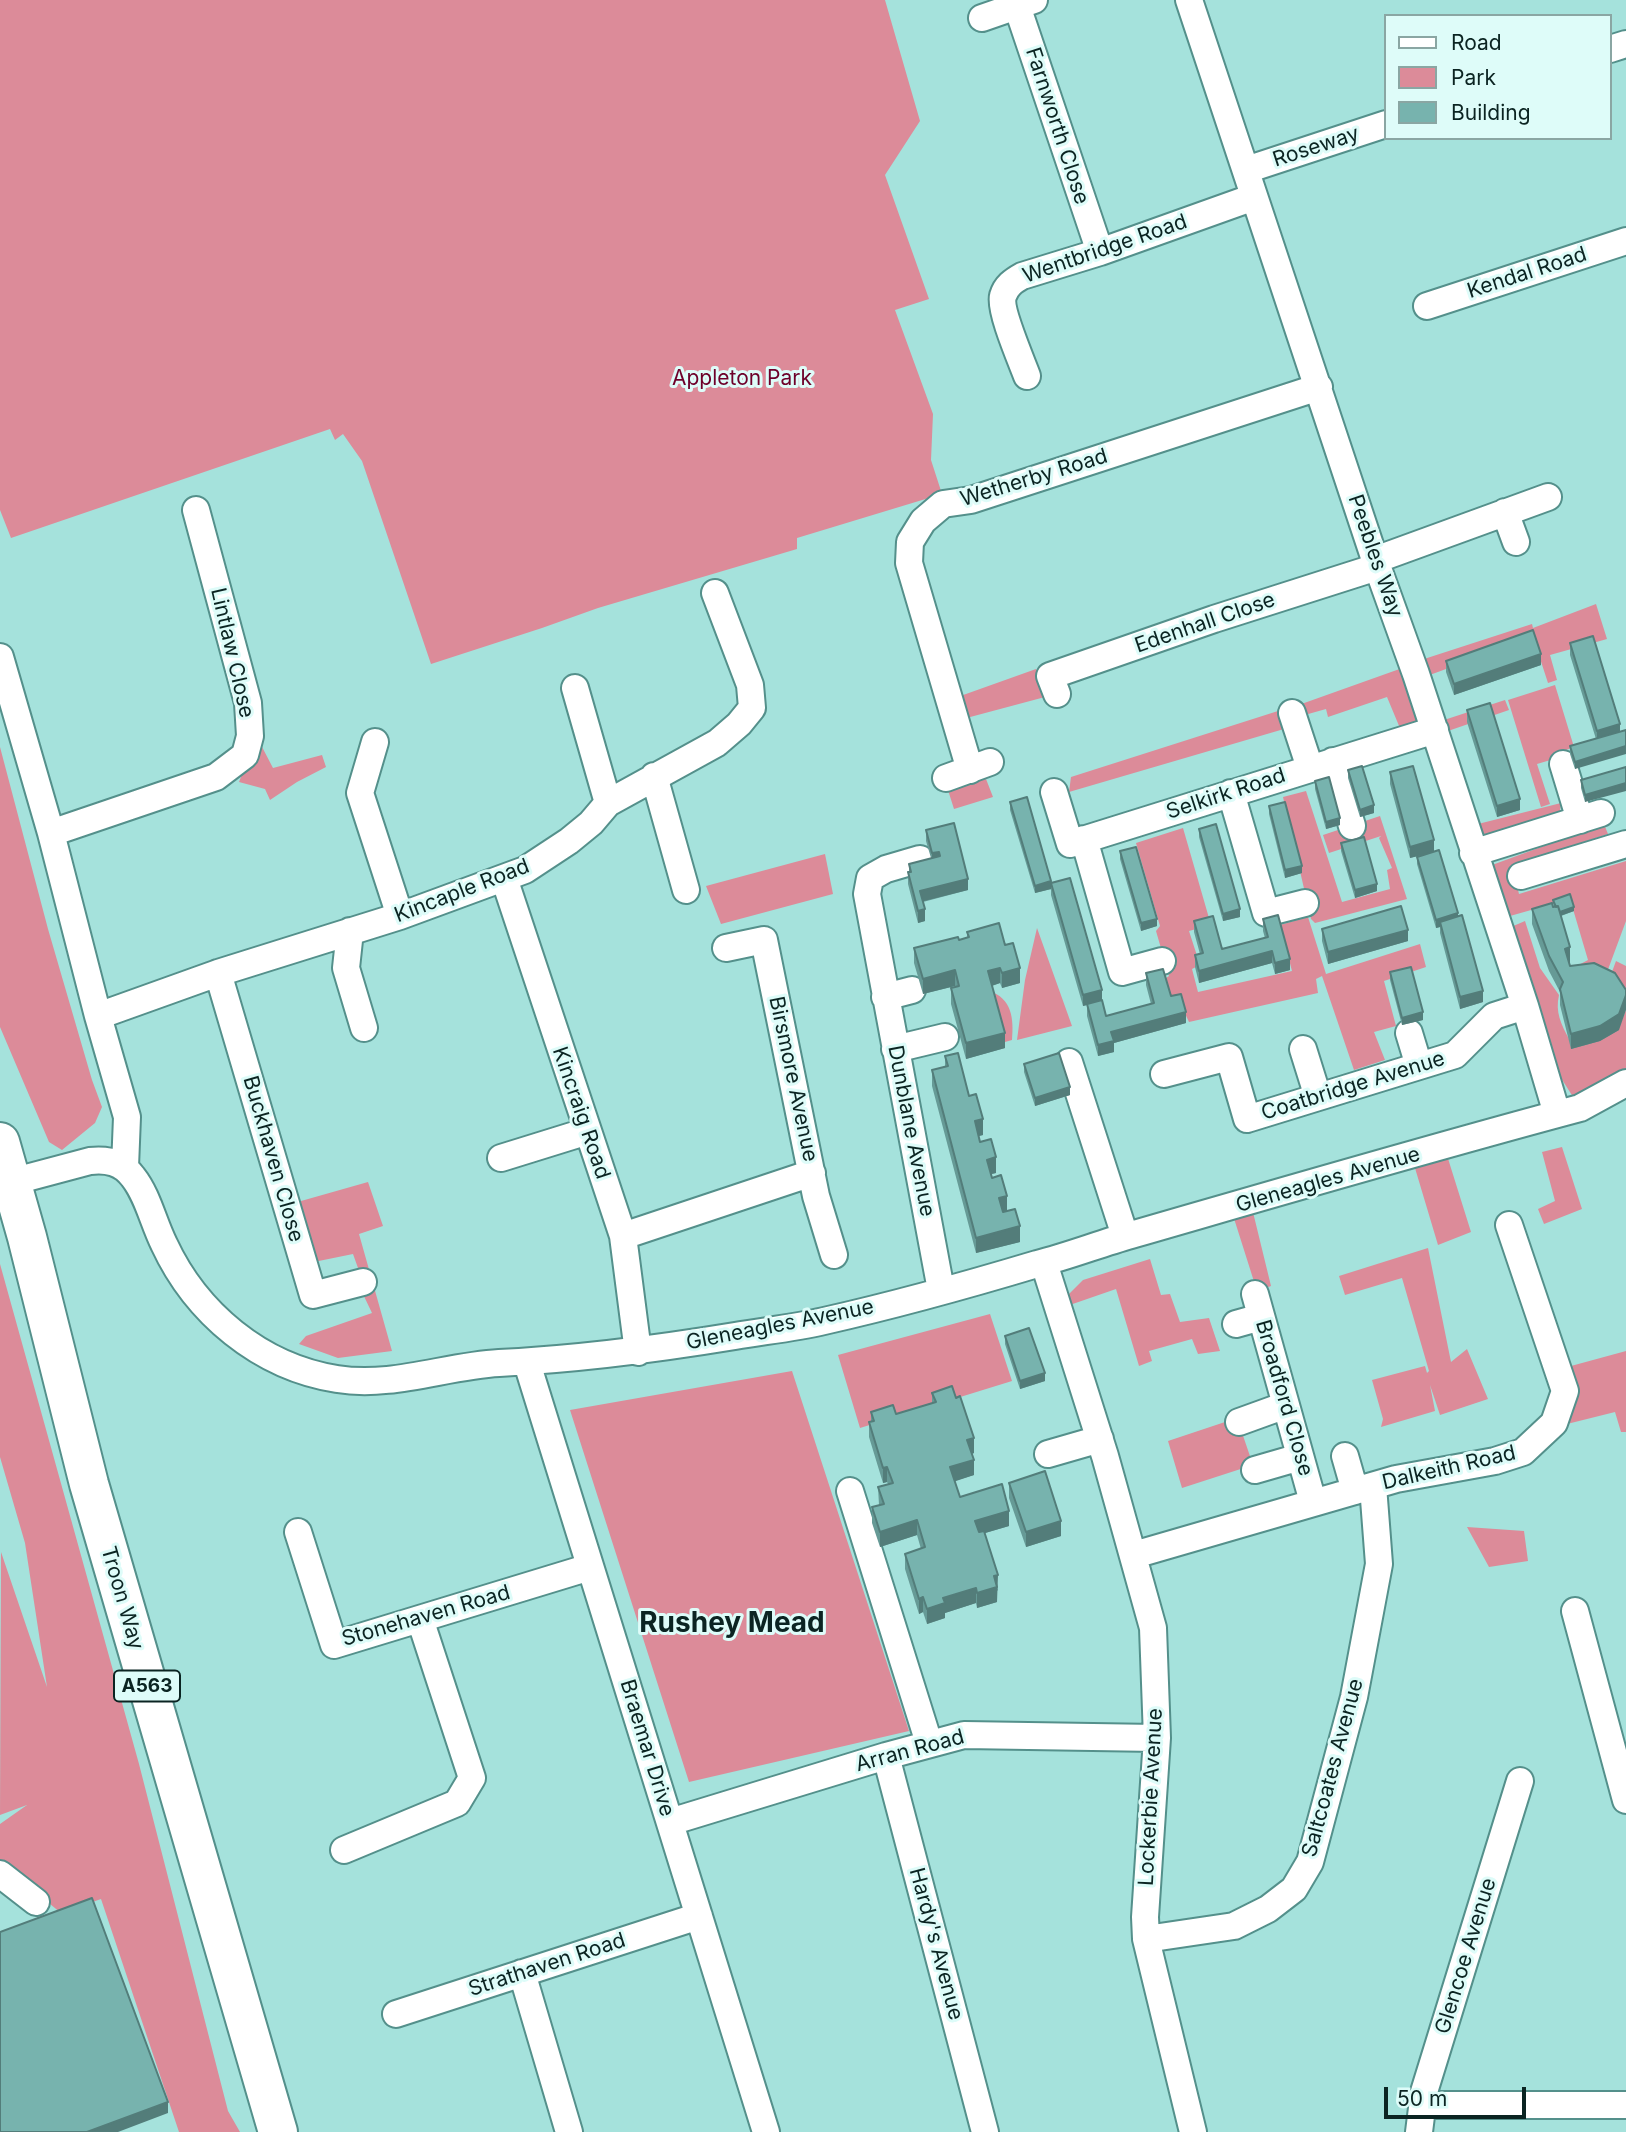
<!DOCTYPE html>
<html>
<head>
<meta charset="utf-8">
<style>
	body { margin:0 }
	#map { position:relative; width:1626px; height:2132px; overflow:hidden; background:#a5e2dc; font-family:Inter,sans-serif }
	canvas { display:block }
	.legend { position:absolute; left:1384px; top:14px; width:228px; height:126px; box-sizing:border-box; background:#defcf9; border:2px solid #8aa6a3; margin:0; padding:9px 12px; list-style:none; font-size:21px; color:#0b2422 }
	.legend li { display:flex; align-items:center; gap:14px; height:35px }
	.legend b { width:35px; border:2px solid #8aa6a3 }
	.scale { position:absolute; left:1384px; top:2087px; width:142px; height:32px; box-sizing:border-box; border:4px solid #0b2422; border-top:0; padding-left:9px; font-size:21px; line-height:24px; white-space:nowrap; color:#0b2422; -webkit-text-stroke:5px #defcf9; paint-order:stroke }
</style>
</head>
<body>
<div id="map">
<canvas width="1626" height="2132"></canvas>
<ul class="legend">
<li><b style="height:9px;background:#fff"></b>Road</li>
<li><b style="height:19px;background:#dc8b99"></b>Park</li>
<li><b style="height:19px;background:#77b3ae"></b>Building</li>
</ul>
<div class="scale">50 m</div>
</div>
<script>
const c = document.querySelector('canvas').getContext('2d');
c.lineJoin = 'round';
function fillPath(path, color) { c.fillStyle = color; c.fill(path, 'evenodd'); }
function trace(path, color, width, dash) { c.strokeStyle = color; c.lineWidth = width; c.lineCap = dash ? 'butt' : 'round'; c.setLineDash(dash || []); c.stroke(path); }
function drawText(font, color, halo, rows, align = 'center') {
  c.font = font + ' Inter,sans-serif'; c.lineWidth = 6; c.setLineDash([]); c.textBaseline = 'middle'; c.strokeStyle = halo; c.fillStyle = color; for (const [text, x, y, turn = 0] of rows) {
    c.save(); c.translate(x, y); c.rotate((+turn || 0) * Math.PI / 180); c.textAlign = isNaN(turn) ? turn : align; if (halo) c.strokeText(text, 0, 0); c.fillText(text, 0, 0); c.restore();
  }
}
const green = new Path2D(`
	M 0,0 L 885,0 L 920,121 L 885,175 L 929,299 L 895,310 L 933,414 L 931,460 L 942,494 L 797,538 L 797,549 L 598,608 L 542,628 L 431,664 L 362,461 L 343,434 L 335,440 L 330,429 L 11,538 L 0,510 Z
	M 1596,604 L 1607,639 L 1550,655 L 1557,680 L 1548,683 L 1533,637 L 1427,676 L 1421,660 L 1532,624 L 1533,628 Z
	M 1408,666 L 1426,724 L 1402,733 L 1387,697 L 1328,717 L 1326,709 L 1294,718 L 1293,707 Z
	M 1036,669 L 1045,697 L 959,720 L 952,699 Z
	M 1555,685 L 1574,747 L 1566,750 L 1564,756 L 1537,764 L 1550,804 L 1541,807 L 1508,700 Z
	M 1505,700 L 1509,710 L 1445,732 L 1441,721 Z
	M 1278,711 L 1284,729 L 1069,792 L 1071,777 Z
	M 254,744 L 261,745 L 273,768 L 322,755 L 326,767 L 297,782 L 270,800 L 265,789 L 239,782 Z
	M 0,747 L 48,929 L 92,1080 L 102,1107 L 95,1123 L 62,1150 L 49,1142 L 0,1027 Z
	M 986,779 L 993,797 L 954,809 L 947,787 Z
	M 1306,791 L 1342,902 L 1390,889 L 1387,870 L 1392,868 L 1379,838 L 1381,836 L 1329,853 L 1323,835 L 1380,816 L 1407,899 L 1315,923 L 1311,919 L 1283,797 Z
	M 1561,803 L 1559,817 L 1485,839 L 1474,833 L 1478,824 Z
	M 1604,824 L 1608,834 L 1512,865 L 1519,894 L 1626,861 L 1626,921 L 1603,983 L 1571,969 L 1588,960 L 1570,899 L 1510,916 L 1492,865 Z
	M 1183,828 L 1211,925 L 1189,931 L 1200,965 L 1192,969 L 1198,992 L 1292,971 L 1280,925 L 1308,917 L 1326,974 L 1420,944 L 1426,967 L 1384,981 L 1396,1026 L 1374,1032 L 1385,1060 L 1354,1070 L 1322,976 L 1316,979 L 1318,993 L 1189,1022 L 1181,1005 L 1171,1008 L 1163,980 L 1169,976 L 1156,931 L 1160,926 L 1136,843 Z
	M 825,854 L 833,894 L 721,924 L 706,886 Z
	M 1525,921 L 1540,968 L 1559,995 C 1555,1012 1561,1024 1569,1039 L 1618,1030 L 1626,1010 L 1626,1083 L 1580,1108 L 1556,1070 L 1511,927 Z
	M 1037,928 L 1072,1026 L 1017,1040 L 1025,980 Z
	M 1616,961 L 1626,966 L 1626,1006 L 1609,980 Z
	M 989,991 C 1012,998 1014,1019 1012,1040 L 1005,1042 Z
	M 1562,1147 L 1582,1209 L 1544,1224 L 1538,1209 L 1555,1201 L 1542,1152 Z
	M 1445,1149 L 1471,1232 L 1438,1245 L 1412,1158 Z
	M 368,1182 L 383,1226 L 359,1234 L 392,1351 L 338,1358 L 299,1344 L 306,1336 L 372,1313 L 361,1290 L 363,1282 L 353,1254 L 304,1264 L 287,1205 Z
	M 1251,1204 L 1271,1286 L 1257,1291 L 1231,1209 Z
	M 1428,1248 L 1451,1362 L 1467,1349 L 1488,1399 L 1440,1415 L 1430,1385 L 1435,1411 L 1381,1427 L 1383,1419 L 1372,1380 L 1425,1366 L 1427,1373 L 1429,1371 L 1402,1278 L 1345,1295 L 1339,1276 Z
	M 1150,1259 L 1161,1295 L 1170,1294 L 1180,1322 L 1209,1318 L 1220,1351 L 1198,1354 L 1192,1339 L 1149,1351 L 1152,1361 L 1139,1366 L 1116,1289 L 1064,1307 L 1063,1300 L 1083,1280 Z
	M 0,1264 L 139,1764 L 228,2111 L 240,2132 L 179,2132 L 101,1899 L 61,1913 L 0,1863 L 0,1824 L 27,1805 L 0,1815 L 1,1552 L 47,1687 L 25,1543 L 0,1457 Z
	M 990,1314 L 1012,1381 L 860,1428 L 838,1355 Z
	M 1626,1351 L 1626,1432 L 1621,1432 L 1615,1412 L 1567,1424 L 1560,1369 Z
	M 792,1371 L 909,1731 L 689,1782 L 570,1410 Z
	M 1237,1418 L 1253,1465 L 1182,1488 L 1168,1441 Z
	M 1467,1527 L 1524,1531 L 1528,1561 L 1489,1567 Z`);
const minor = new Path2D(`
	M 1015,0 L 1100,252
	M 1189,0 L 1375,560 L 1416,674 L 1525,1006 L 1557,1114
	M 982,18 L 1034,0
	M 1610,49 L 1626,44
	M 1246,170 L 1386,124
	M 1427,306 L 1626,241
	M 1027,376 C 1021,360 999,309 1003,296 C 1006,286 1013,281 1022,276 L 1100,252 L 1254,197
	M 1505,512 L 1516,542
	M 1375,560 L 1548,497
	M 0,657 L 51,833 L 98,1016 L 127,1117 L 125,1167
	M 575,688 L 608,803
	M 1057,694 L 1050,676 L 1214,619 L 1377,567
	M 1292,713 L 1310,768
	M 375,742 L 360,793 L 400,916
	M 1333,761 L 1352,826
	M 1563,764 L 1580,820
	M 970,770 L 909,563 L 910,542 L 923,521 L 943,504 L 971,500 L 1319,387
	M 654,776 L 686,890
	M 946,778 L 990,762
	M 1054,792 L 1070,844 L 1435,730
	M 1231,793 L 1266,913 L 1305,903
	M 51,833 L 216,777 L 245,755 L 250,736 L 248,703 L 196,510
	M 1084,839 L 1122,972 L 1162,961
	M 1473,853 L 1601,813
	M 920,859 L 886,869 L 870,878 L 867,894 L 941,1290
	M 1521,876 L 1626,844
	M 504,878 L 623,1236 L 638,1352
	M 350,931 L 346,968 L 364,1028
	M 726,948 L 764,940 L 816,1196 L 834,1255
	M 218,973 L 313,1295 L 363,1282
	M 885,997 L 912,990
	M 98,1016 L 218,973 L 400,916 L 525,870 L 569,841 L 591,823 L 608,803 L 717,743 L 739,724 L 752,708 L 750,685 L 715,593
	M 1409,1033 L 1419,1066
	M 895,1049 L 945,1037
	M 1303,1049 L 1318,1097
	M 1069,1062 L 1125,1236
	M 1164,1074 L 1229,1057 L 1247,1119 L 1455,1055 L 1494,1016 L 1525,1006
	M 501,1158 L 588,1131
	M 0,1185 L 90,1161 C 107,1159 122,1162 133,1177 C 148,1196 153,1222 164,1244 C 196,1313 260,1367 337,1379 C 392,1388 445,1366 499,1363 C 579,1359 656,1349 735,1336 C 764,1331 794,1328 824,1321 C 895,1305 967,1285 1037,1264 C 1069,1256 1099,1244 1131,1235 C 1280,1192 1430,1148 1580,1108 L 1626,1083
	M 623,1236 L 812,1173
	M 1044,1263 L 1105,1456 L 1153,1628 L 1157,1738 L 1145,1917 L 1146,1939 L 1193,2132
	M 1255,1294 L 1313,1502
	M 1236,1324 L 1261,1317
	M 527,1363 L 766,2132
	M 1239,1422 L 1286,1405
	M 1048,1454 L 1100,1439
	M 1345,1456 L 1355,1491
	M 1255,1470 L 1300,1457
	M 850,1491 L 929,1743
	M 298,1532 L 334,1645 L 590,1567
	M 1134,1555 L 1396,1479 L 1495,1461 L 1523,1452 L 1554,1423 L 1565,1391 L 1509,1225
	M 1575,1611 L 1626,1800
	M 886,1756 L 985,2132
	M 670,1822 L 886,1756 L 964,1735 L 1157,1738
	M 344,1850 L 457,1803 L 472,1778 L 420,1619
	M 0,1874 L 36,1902
	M 1146,1939 L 1234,1926 L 1268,1909 L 1294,1889 L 1310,1862 L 1354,1697 L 1379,1564 L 1373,1486
	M 522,1973 L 569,2132
	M 396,2014 L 699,1916
	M 1423,2105 L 1626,2105
	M 1419,2132 L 1424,2092 L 1520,1781`);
const highway = new Path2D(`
	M 0,1142 L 27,1237 L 89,1484 L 278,2132`);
const wall = new Path2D(`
	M 1570,643 L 1620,731 L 1575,769 L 1570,754 L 1570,746 L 1596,739 L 1570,655 Z
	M 1446,661 L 1541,665 L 1454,695 L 1446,672 Z
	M 1467,710 L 1520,810 L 1497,817 L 1467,722 Z
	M 1626,767 L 1585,802 L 1581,788 L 1581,780 Z
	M 1348,770 L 1374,813 L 1360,817 L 1348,778 Z
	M 1390,772 L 1434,852 L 1458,916 L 1483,1002 L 1460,1009 L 1440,933 L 1440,927 L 1436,928 L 1417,864 L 1417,857 L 1429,853 L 1410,858 L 1390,784 Z
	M 1315,781 L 1340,825 L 1326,829 L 1315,789 Z
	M 1010,802 L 1051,889 L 1035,893 L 1010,810 Z
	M 1269,806 L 1302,873 L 1285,878 L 1269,814 Z
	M 1199,829 L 1240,917 L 1223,921 L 1199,837 Z
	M 926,830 L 968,890 L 923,902 L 925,921 L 918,923 L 908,884 L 908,872 L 909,872 L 909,864 L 931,858 L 926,841 Z
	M 1341,843 L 1377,891 L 1355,898 L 1341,851 Z
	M 1120,851 L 1157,926 L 1141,931 L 1120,859 Z
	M 1051,883 L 1102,1001 L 1106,1016 L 1151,1004 L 1146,985 L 1146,973 L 1171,996 L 1186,1023 L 1114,1043 L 1114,1052 L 1098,1056 L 1087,1016 L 1087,1005 L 1083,1006 L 1051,895 Z
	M 1553,900 L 1574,911 L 1561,916 L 1570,966 L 1619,1030 L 1600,1041 L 1571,1049 L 1560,1005 L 1560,992 L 1549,971 L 1532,924 L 1532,909 L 1554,907 Z
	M 1263,919 L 1290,970 L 1275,974 L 1272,963 L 1199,983 L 1195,967 L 1195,955 L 1200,954 L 1194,932 L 1194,921 L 1222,949 L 1265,938 L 1263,931 Z
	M 1322,929 L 1408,941 L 1328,964 L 1322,941 Z
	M 967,932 L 1005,945 L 1020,983 L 1002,988 L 1000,983 L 992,986 L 1005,1048 L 966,1059 L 951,1004 L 951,988 L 955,987 L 955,986 L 923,994 L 914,963 L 914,948 L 967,938 Z
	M 1390,972 L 1423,1020 L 1402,1025 L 1390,980 Z
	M 945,1056 L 969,1096 L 983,1135 L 978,1136 L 980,1142 L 996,1173 L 991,1174 L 1020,1242 L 976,1253 L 932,1086 L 932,1070 L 945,1067 Z
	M 1024,1064 L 1070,1095 L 1035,1106 L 1024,1072 Z
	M 1005,1336 L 1045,1381 L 1020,1389 L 1005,1344 Z
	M 932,1393 L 974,1453 L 972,1454 L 974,1475 L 954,1481 L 960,1497 L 1009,1526 L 985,1533 L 998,1590 L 997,1591 L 997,1602 L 977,1608 L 976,1603 L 945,1613 L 945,1618 L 927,1624 L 923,1612 L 919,1614 L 905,1569 L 905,1554 L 921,1549 L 917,1535 L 880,1547 L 872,1523 L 872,1507 L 879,1505 L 878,1487 L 888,1484 L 887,1482 L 883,1483 L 869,1437 L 869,1422 L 871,1421 L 871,1412 L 896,1414 L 932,1403 Z
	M 1009,1483 L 1061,1536 L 1026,1547 L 1009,1498 Z`);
const shadedWall = new Path2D(`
	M 1541,654 L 1541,665 L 1454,695 L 1454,684 Z
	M 1620,724 L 1620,735 L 1597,742 L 1597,731 Z
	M 1626,746 L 1626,754 L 1575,769 L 1575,762 Z
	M 1626,783 L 1626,791 L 1585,802 L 1585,795 Z
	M 1520,799 L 1520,810 L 1497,817 L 1497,806 Z
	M 1374,805 L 1374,813 L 1360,817 L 1360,810 Z
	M 1340,818 L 1340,825 L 1326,829 L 1326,822 Z
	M 1434,840 L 1434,852 L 1410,858 L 1410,847 Z
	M 939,852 L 939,863 L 932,865 L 932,853 Z
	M 1302,866 L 1302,873 L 1285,878 L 1285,870 Z
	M 968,879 L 968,890 L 920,902 L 920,891 Z
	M 1051,881 L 1051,889 L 1035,893 L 1035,886 Z
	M 1377,884 L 1377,891 L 1355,898 L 1355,890 Z
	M 1574,907 L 1574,911 L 1557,917 L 1557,913 Z
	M 925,909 L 925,921 L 918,923 L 918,911 Z
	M 1240,909 L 1240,917 L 1223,921 L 1223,914 Z
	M 1458,913 L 1458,921 L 1440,922 L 1440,927 L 1436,928 L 1436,920 Z
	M 1157,919 L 1157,926 L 1141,931 L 1141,923 Z
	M 1408,930 L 1408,941 L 1328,964 L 1328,952 Z
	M 1570,947 L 1570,963 L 1565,964 L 1565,949 Z
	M 1272,951 L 1272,963 L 1199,983 L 1199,971 Z
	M 1290,959 L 1290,970 L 1275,974 L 1275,963 Z
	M 1000,968 L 1000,983 L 988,987 L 988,971 Z
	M 1020,968 L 1020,983 L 1002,988 L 1002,973 Z
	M 955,970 L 955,986 L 923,994 L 923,979 Z
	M 1102,990 L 1102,1001 L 1083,1006 L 1083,995 Z
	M 1483,991 L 1483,1002 L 1460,1009 L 1460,997 Z
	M 1626,995 L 1626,1010 L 1619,1030 L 1600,1041 L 1571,1049 L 1571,1034 Z
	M 1186,1012 L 1186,1023 L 1114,1043 L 1114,1052 L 1098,1056 L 1098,1045 L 1111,1032 Z
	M 1423,1012 L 1423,1020 L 1402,1025 L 1402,1018 Z
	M 1005,1033 L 1005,1048 L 966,1059 L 966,1043 Z
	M 1070,1087 L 1070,1095 L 1035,1106 L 1035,1098 Z
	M 983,1119 L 983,1135 L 975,1137 L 975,1121 Z
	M 996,1157 L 996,1173 L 987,1175 L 987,1160 Z
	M 1007,1196 L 1007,1211 L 999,1213 L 999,1198 Z
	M 1020,1226 L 1020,1242 L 976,1253 L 976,1238 Z
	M 1045,1373 L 1045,1381 L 1020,1389 L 1020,1381 Z
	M 974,1438 L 974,1453 L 967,1455 L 967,1440 Z
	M 974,1460 L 974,1475 L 950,1483 L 950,1467 Z
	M 887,1467 L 887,1482 L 883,1483 L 883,1468 Z
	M 1009,1511 L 1009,1526 L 975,1536 L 975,1521 Z
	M 917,1520 L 917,1535 L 880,1547 L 880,1532 Z
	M 1061,1521 L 1061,1536 L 1026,1547 L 1026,1532 Z
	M 998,1575 L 997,1602 L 977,1608 L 977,1593 L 994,1576 Z
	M 976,1588 L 976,1603 L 945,1613 L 945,1618 L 927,1624 L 927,1609 L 943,1598 Z
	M 923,1597 L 923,1612 L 919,1614 L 919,1599 Z
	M 168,2102 L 168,2113 L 118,2132 L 87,2132 Z`);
const building = new Path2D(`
	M 1533,630 L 1541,654 L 1454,684 L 1446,661 Z
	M 1593,636 L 1620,724 L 1597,731 L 1570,643 Z
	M 1490,703 L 1520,799 L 1497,806 L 1467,710 Z
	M 1626,730 L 1626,746 L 1575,762 L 1570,746 Z
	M 1362,766 L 1374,805 L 1360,810 L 1348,770 Z
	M 1413,766 L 1434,840 L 1410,847 L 1390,772 Z
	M 1626,767 L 1626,783 L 1585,795 L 1581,780 Z
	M 1329,777 L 1340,818 L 1326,822 L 1315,781 Z
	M 1027,797 L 1051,881 L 1035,886 L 1010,802 Z
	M 1285,802 L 1302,866 L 1285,870 L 1269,806 Z
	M 954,823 L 968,879 L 920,891 L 925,909 L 918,911 L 908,872 L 911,872 L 909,864 L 940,856 L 939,852 L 932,853 L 926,830 Z
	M 1216,824 L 1240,909 L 1223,914 L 1199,829 Z
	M 1364,837 L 1377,884 L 1355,890 L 1341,843 Z
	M 1136,847 L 1157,919 L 1141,923 L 1120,851 Z
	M 1439,850 L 1458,913 L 1436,920 L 1417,857 Z
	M 1070,878 L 1102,990 L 1083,995 L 1051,883 Z
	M 1570,894 L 1574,907 L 1560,912 L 1558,906 L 1556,907 L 1553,900 Z
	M 1552,903 L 1553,907 L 1558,906 L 1570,947 L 1565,949 L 1570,966 L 1594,963 L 1615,973 L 1626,990 L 1626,995 L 1619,1014 L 1600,1026 L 1571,1034 L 1560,989 L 1563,982 L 1549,956 L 1532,909 Z
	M 1401,906 L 1408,930 L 1328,952 L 1322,929 Z
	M 1278,915 L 1290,959 L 1275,963 L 1272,951 L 1199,971 L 1195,955 L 1203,953 L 1194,921 L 1213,916 L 1222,949 L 1268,937 L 1263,919 Z
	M 1462,915 L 1483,991 L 1460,997 L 1440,922 Z
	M 999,923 L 1005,945 L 1013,943 L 1020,968 L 1002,973 L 1000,968 L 988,971 L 1005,1033 L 966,1043 L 951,988 L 959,986 L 955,970 L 923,979 L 914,948 L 958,937 L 959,940 L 969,937 L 967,932 Z
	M 1411,967 L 1423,1012 L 1402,1018 L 1390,972 Z
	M 1163,969 L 1171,996 L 1181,994 L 1186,1012 L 1111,1032 L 1114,1041 L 1098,1045 L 1087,1004 L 1102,1000 L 1106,1016 L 1154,1003 L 1146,973 Z
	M 958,1053 L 969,1096 L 976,1094 L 983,1119 L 975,1121 L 980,1142 L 991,1139 L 996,1157 L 987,1160 L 992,1178 L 1001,1175 L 1007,1196 L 999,1198 L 1003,1212 L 1015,1209 L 1020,1226 L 976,1238 L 932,1070 L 948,1066 L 945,1056 Z
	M 1059,1053 L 1070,1087 L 1035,1098 L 1024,1064 Z
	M 1029,1328 L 1045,1373 L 1020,1381 L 1005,1336 Z
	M 952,1386 L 956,1398 L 960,1396 L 974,1438 L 967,1440 L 974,1460 L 950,1467 L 960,1497 L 1002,1484 L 1009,1511 L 975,1521 L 979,1532 L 984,1531 L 998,1575 L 994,1576 L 997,1587 L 977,1593 L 976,1588 L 943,1598 L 945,1603 L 927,1609 L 923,1597 L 919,1599 L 905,1554 L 925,1547 L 917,1520 L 880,1532 L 872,1507 L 884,1504 L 878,1487 L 893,1483 L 887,1467 L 883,1468 L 869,1422 L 874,1421 L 871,1412 L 893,1405 L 896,1414 L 936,1402 L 932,1393 Z
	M 1045,1471 L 1061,1521 L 1026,1532 L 1009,1483 Z
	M 92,1898 L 168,2102 L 87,2132 L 0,2132 L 0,1932 Z`);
const shields = [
	[147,1686,66]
];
const shieldNames = [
	["A563",147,1686]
];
const streetNames = [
	["Farnworth Close",1057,126,72],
	["Roseway",1316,147,-18],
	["Wentbridge Road",1105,249,-19],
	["Kendal Road",1527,273,-18],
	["Wetherby Road",1034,478,-17],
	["Peebles Way",1375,556,71],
	["Edenhall Close",1205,623,-19],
	["Lintlaw Close",232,653,77],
	["Selkirk Road",1226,794,-18],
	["Kincaple Road",462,891,-21],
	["Birsmore Avenue",793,1079,78],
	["Coatbridge Avenue",1353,1086,-17],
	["Kincraig Road",581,1113,71],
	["Dunblane Avenue",911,1131,79],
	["Buckhaven Close",273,1159,74],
	["Gleneagles Avenue",1328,1180,-16],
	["Gleneagles Avenue",780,1325,-11],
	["Broadford Close",1284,1398,74],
	["Dalkeith Road",1449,1468,-13],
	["Troon Way",122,1598,74],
	["Stonehaven Road",426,1616,-16],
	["Braemar Drive",647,1748,73],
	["Arran Road",910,1751,-15],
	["Saltcoates Avenue",1333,1768,-75],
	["Lockerbie Avenue",1151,1797,-87],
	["Hardy's Avenue",936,1944,75],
	["Glencoe Avenue",1466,1956,-73],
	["Strathaven Road",547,1965,-18]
];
const parkNames = [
	["Appleton Park",742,379]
];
const districtNames = [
	["Rushey Mead",732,1624]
];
fillPath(green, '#dc8b99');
trace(minor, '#54908b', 30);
trace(highway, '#54908b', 42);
trace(minor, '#fff', 26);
trace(highway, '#fff', 38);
fillPath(wall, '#669a96');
fillPath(shadedWall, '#537d7a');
fillPath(building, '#77b3ae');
trace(building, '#537d7a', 2);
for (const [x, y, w] of shields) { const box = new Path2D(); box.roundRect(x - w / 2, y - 15.5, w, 31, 5); c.fillStyle = '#defcf9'; c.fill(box); trace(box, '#0b2422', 2); }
drawText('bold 19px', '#0b2422', null, shieldNames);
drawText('21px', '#0b2422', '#defcf9', streetNames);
drawText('21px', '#6e002a', '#defcf9', parkNames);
drawText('bold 28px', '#0b2422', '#defcf9', districtNames);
</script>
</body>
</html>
